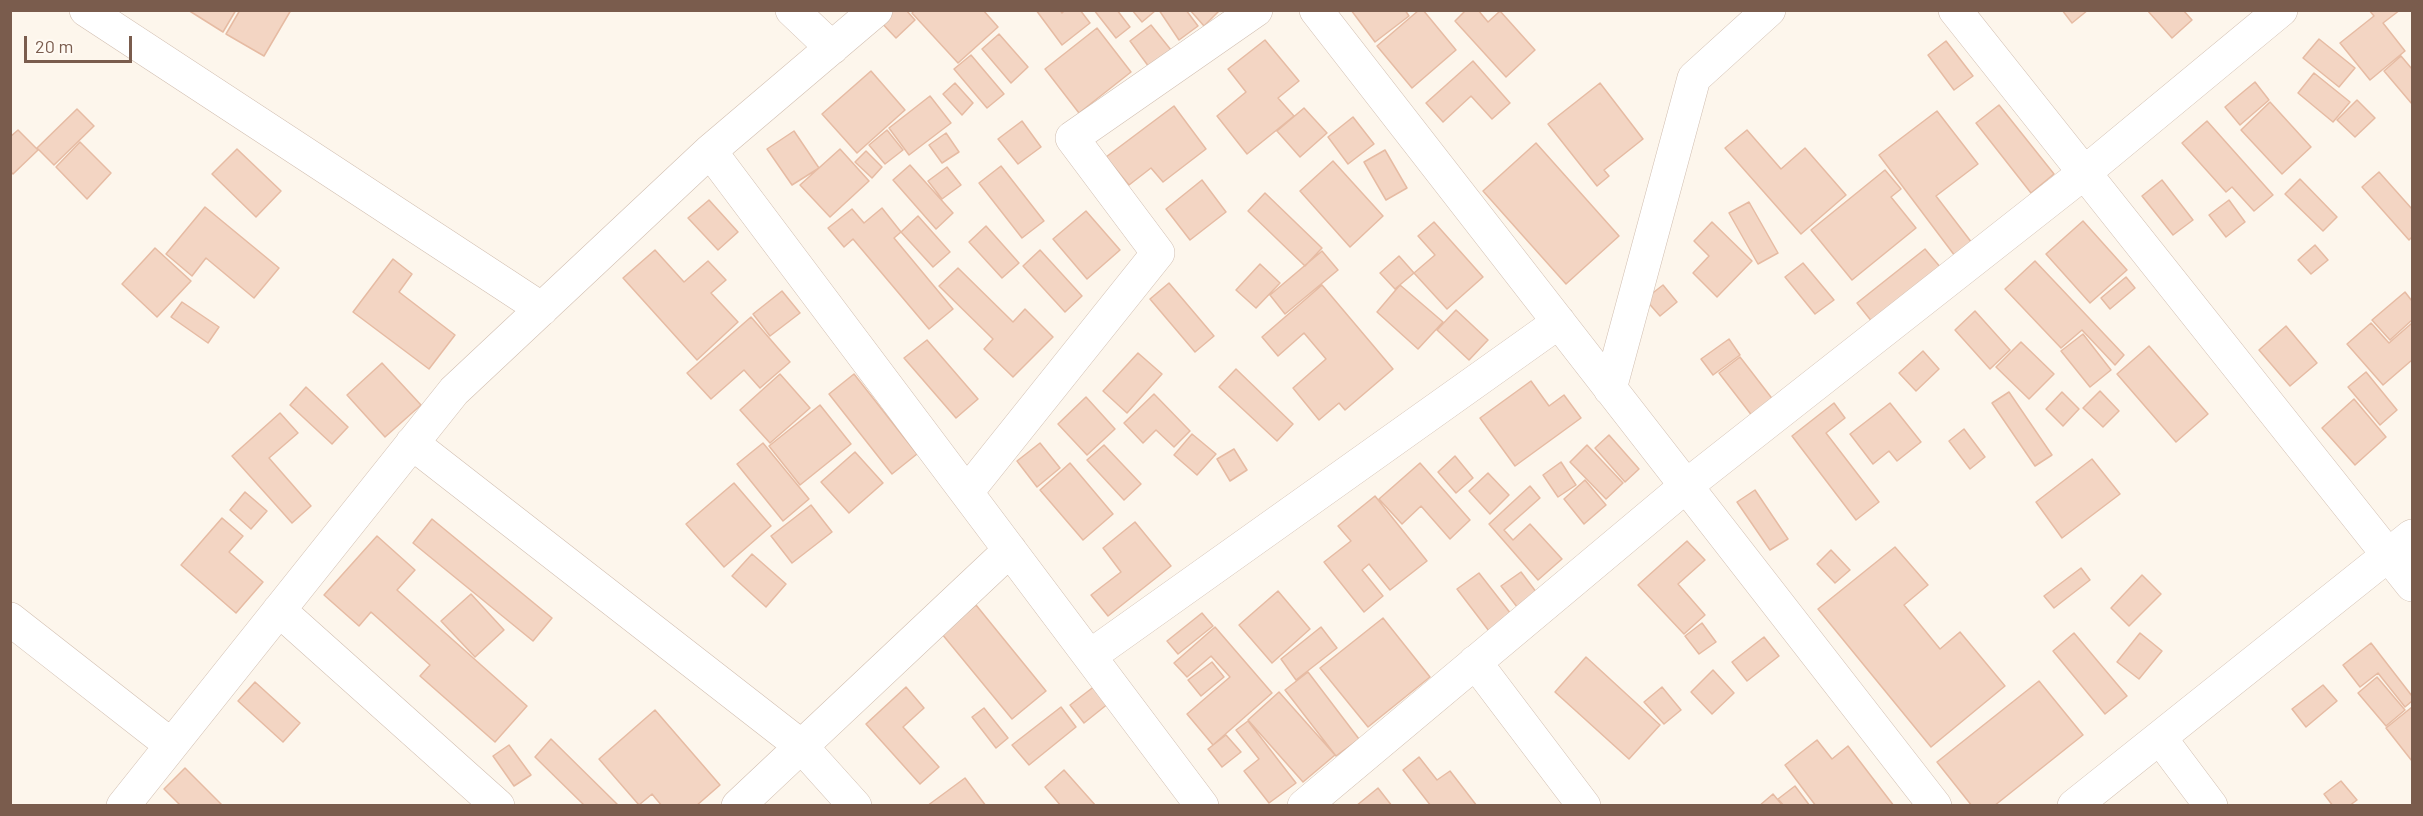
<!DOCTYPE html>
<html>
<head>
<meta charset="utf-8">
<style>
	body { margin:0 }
	#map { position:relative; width:2423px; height:816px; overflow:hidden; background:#fdf6ec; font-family:Barlow,sans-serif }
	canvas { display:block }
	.frame { position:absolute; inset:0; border:12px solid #7a5c4d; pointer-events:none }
	.scale { position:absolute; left:24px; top:36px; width:108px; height:27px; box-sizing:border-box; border:3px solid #7a5c4d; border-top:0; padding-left:8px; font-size:18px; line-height:21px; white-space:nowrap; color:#7a5c4d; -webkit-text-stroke:4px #fffaf3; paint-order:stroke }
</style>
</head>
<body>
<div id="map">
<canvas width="2423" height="816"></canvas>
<div class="frame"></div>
<div class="scale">20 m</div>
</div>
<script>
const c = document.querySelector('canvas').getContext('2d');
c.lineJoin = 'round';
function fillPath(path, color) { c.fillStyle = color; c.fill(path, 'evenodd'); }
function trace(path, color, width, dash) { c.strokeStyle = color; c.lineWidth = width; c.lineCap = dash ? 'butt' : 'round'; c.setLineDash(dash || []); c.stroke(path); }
const building = new Path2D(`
	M 188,10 L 236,10 L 223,32 Z
	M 240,10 L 291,10 L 264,56 L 226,34 Z
	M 885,10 L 906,10 L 915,20 L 896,38 L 877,18 Z
	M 915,10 L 983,10 L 998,27 L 958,63 L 912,13 Z
	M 1036,10 L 1060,10 L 1062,13 L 1065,10 L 1080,10 L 1090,23 L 1062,45 Z
	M 1094,10 L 1117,10 L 1130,27 L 1116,38 Z
	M 1132,10 L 1155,10 L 1155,11 L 1142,22 Z
	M 1159,10 L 1186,10 L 1198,26 L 1179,40 Z
	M 1190,10 L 1220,10 L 1204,26 Z
	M 1351,10 L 1405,10 L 1409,16 L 1375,42 Z
	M 1419,10 L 1423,10 L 1456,50 L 1412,88 L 1377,46 Z
	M 1466,10 L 1478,10 L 1488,22 L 1500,11 L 1535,50 L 1506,77 L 1455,21 Z
	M 2062,10 L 2088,10 L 2072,23 Z
	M 2147,10 L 2183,10 L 2192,20 L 2172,38 Z
	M 2369,10 L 2400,10 L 2383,23 L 2405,51 L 2370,80 L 2340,43 L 2374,16 Z
	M 1151,25 L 1171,50 L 1149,67 L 1130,41 Z
	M 1097,28 L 1131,72 L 1079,113 L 1045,69 Z
	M 999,34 L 1028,67 L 1011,83 L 982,49 Z
	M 2319,39 L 2355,68 L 2339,87 L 2303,58 Z
	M 1265,40 L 1299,81 L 1278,98 L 1294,116 L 1247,154 L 1217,116 L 1246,92 L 1228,69 Z
	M 1946,41 L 1973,76 L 1954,90 L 1928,55 Z
	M 971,55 L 1004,94 L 987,108 L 954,69 Z
	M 2401,56 L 2412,69 L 2412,104 L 2384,71 Z
	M 1473,61 L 1510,103 L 1492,119 L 1471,96 L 1443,122 L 1426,103 Z
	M 871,71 L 905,110 L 857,153 L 822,114 Z
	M 2314,73 L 2350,102 L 2333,122 L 2298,93 Z
	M 2255,82 L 2269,100 L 2240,125 L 2225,107 Z
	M 955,83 L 973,103 L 962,115 L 943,94 Z
	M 1600,83 L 1643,139 L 1604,170 L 1609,176 L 1597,186 L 1548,124 Z
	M 930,96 L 951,123 L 909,155 L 889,128 Z
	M 2357,100 L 2375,118 L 2355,137 L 2337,120 Z
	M 2270,102 L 2311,147 L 2282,174 L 2241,130 Z
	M 1999,105 L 2054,174 L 2031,193 L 1976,123 Z
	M 1174,106 L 1206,149 L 1163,182 L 1151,168 L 1129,185 L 1106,157 Z
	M 1304,108 L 1327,133 L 1300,157 L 1277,131 Z
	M 77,109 L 94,126 L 54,165 L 37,148 Z
	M 1937,111 L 1978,164 L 1936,196 L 1972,243 L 1955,256 L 1879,155 Z
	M 1353,117 L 1374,144 L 1348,164 L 1328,137 Z
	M 1022,121 L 1041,147 L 1018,164 L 998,139 Z
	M 2207,121 L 2273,195 L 2254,211 L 2232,187 L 2226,192 L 2182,143 Z
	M 18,130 L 38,150 L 13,174 L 10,171 L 10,137 Z
	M 887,130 L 903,150 L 885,164 L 869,145 Z
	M 1747,130 L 1781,169 L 1805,148 L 1846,195 L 1801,234 L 1725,148 Z
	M 794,131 L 819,168 L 792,185 L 767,149 Z
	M 946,133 L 959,152 L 942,163 L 929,145 Z
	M 80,142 L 111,173 L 87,199 L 56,167 Z
	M 1536,143 L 1619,236 L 1566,284 L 1483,191 Z
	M 237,149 L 281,191 L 256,217 L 212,174 Z
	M 840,149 L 869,181 L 830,217 L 800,185 Z
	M 1385,150 L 1407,188 L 1386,200 L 1364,162 Z
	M 866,151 L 882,167 L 872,178 L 855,162 Z
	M 1333,161 L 1383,216 L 1350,247 L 1300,191 Z
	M 910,165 L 953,213 L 936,229 L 893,180 Z
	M 1001,166 L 1044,221 L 1022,238 L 979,183 Z
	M 947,167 L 961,185 L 942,199 L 928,181 Z
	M 1885,170 L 1901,189 L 1891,197 L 1916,228 L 1852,280 L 1811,230 Z
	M 2379,172 L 2412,209 L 2412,237 L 2409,240 L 2362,187 Z
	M 2300,179 L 2337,217 L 2323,231 L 2285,194 Z
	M 1202,180 L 1226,212 L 1190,240 L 1166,209 Z
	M 2162,180 L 2193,220 L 2173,235 L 2142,196 Z
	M 1265,193 L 1322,248 L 1305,266 L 1248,211 Z
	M 709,200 L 738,232 L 718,250 L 688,218 Z
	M 2229,200 L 2245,222 L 2226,237 L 2209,215 Z
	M 1749,202 L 1778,253 L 1758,264 L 1729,213 Z
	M 205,207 L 279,268 L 254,298 L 206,258 L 192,276 L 166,254 Z
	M 882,208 L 901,232 L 894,238 L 953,309 L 929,329 L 853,239 L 844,247 L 828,228 L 852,209 L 864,223 Z
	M 1086,211 L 1120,250 L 1087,279 L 1053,239 Z
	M 918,216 L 950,252 L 933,267 L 901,232 Z
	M 2083,221 L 2127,270 L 2090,303 L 2046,254 Z
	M 1434,222 L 1483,277 L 1447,309 L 1414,273 L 1435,255 L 1418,236 Z
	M 1712,222 L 1752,261 L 1717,297 L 1693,273 L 1709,256 L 1694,241 Z
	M 986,226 L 1019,263 L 1002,278 L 969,242 Z
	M 2315,245 L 2328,260 L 2311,274 L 2298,260 Z
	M 155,248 L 191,281 L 157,317 L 122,284 Z
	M 1925,249 L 1941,268 L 1873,323 L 1857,303 Z
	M 655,250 L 684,282 L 708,261 L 726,280 L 711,293 L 738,322 L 697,360 L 623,278 Z
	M 1040,250 L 1082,296 L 1065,312 L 1023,266 Z
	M 1322,251 L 1338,270 L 1285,314 L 1270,295 Z
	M 1399,256 L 1414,273 L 1395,289 L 1380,273 Z
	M 393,259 L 412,274 L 399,292 L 455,335 L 429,369 L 353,312 Z
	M 2035,261 L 2124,355 L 2115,365 L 2082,330 L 2061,348 L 2005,289 Z
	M 1803,263 L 1834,300 L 1815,314 L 1785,277 Z
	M 1260,264 L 1280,283 L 1256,308 L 1236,290 Z
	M 958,268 L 1013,322 L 1025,309 L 1053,337 L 1013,377 L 984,349 L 993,339 L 939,286 Z
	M 2126,277 L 2135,288 L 2110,309 L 2101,298 Z
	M 1169,283 L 1214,336 L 1195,352 L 1150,299 Z
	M 1322,285 L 1393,369 L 1345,410 L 1339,403 L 1319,420 L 1293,388 L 1326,359 L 1304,333 L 1278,356 L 1262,337 Z
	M 1400,285 L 1443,322 L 1418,349 L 1377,312 Z
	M 1663,285 L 1677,302 L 1660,316 L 1645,299 Z
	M 782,291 L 800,313 L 770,336 L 753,314 Z
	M 2405,292 L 2412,301 L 2412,320 L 2390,340 L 2372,320 Z
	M 182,302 L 219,327 L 208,343 L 171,317 Z
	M 1456,310 L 1488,340 L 1469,360 L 1437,330 Z
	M 1975,311 L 2010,350 L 1990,369 L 1955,330 Z
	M 751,317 L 790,362 L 760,388 L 744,370 L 711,399 L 687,373 Z
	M 2371,323 L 2389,343 L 2412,323 L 2412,360 L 2383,385 L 2347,344 Z
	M 2286,326 L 2317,363 L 2290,386 L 2259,350 Z
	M 2083,334 L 2111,370 L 2090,387 L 2061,351 Z
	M 1729,339 L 1740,355 L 1713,375 L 1701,359 Z
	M 927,340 L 978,399 L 956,418 L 904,358 Z
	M 2021,342 L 2054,374 L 2029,399 L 1996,367 Z
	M 2149,346 L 2208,414 L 2176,442 L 2117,374 Z
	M 1923,351 L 1939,369 L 1916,391 L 1899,373 Z
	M 1138,353 L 1162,374 L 1127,413 L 1103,391 Z
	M 1740,357 L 1774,401 L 1753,417 L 1719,373 Z
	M 382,363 L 421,405 L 385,437 L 347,395 Z
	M 1236,369 L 1293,424 L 1277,441 L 1219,387 Z
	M 2366,372 L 2397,410 L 2380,425 L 2348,387 Z
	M 780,374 L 810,408 L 770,443 L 740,410 Z
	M 854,374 L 917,454 L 892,474 L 829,394 Z
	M 1531,381 L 1549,406 L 1564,395 L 1581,418 L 1515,466 L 1480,418 Z
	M 306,387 L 348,427 L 332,444 L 290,405 Z
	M 2100,391 L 2119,411 L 2103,427 L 2083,408 Z
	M 2009,392 L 2052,455 L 2035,466 L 1992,403 Z
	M 2062,392 L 2079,409 L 2063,426 L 2046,409 Z
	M 1154,394 L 1190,431 L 1174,447 L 1156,430 L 1143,443 L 1124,423 Z
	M 1086,397 L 1115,429 L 1087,455 L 1058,424 Z
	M 2354,399 L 2386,437 L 2355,465 L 2322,428 Z
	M 1834,403 L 1845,418 L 1826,433 L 1879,502 L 1856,520 L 1792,436 Z
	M 1890,403 L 1921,442 L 1897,461 L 1889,451 L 1873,464 L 1850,434 Z
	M 820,405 L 851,444 L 800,485 L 769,446 Z
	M 280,413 L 298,433 L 269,458 L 311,506 L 292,523 L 232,456 Z
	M 1964,429 L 1985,457 L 1970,469 L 1949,441 Z
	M 1192,434 L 1216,454 L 1197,475 L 1174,455 Z
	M 1609,435 L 1639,469 L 1625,482 L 1595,448 Z
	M 763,443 L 809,499 L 783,521 L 737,464 Z
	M 1040,443 L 1060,468 L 1037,487 L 1017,461 Z
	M 1104,445 L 1141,484 L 1124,500 L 1087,460 Z
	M 1587,445 L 1623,483 L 1606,499 L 1570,462 Z
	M 1234,449 L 1247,470 L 1230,481 L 1217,459 Z
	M 855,452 L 883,483 L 849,513 L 821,482 Z
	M 1455,456 L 1473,478 L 1456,493 L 1438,472 Z
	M 2092,459 L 2120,494 L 2062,538 L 2036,502 Z
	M 1561,462 L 1576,485 L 1558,497 L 1543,475 Z
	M 1070,463 L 1113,514 L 1083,540 L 1040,490 Z
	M 1420,463 L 1470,520 L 1450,539 L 1421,506 L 1402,524 L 1379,499 Z
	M 1488,473 L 1509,495 L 1490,514 L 1469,491 Z
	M 1585,480 L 1606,505 L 1584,524 L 1564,499 Z
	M 734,483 L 771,526 L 724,567 L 686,524 Z
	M 1530,486 L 1540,498 L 1504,530 L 1513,540 L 1530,524 L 1562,559 L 1538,580 L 1489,524 Z
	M 1755,490 L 1788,539 L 1770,550 L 1737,502 Z
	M 245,492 L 267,511 L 251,529 L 230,510 Z
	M 1375,496 L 1427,561 L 1390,590 L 1369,564 L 1362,570 L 1383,596 L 1364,612 L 1324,562 L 1351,541 L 1338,526 Z
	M 811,505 L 832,532 L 792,563 L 771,536 Z
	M 222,518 L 243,536 L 229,552 L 263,582 L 236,613 L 181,565 Z
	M 432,519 L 552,618 L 533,641 L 413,543 Z
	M 1135,522 L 1171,566 L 1108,616 L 1091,595 L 1121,572 L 1103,548 Z
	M 377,536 L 415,570 L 397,590 L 527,706 L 495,742 L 420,676 L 430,665 L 371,612 L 359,626 L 324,595 Z
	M 1687,541 L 1705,560 L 1678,584 L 1705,615 L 1684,634 L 1638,585 Z
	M 1895,547 L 1928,585 L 1904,605 L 1940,649 L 1960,632 L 2005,686 L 1931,747 L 1818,609 Z
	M 1831,550 L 1850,570 L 1835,583 L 1817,564 Z
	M 752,554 L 786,584 L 766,607 L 732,576 Z
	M 2081,568 L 2090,580 L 2054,608 L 2044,596 Z
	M 1521,572 L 1543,601 L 1524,616 L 1501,586 Z
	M 1479,573 L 1511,614 L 1489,631 L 1457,589 Z
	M 2142,575 L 2161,594 L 2129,626 L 2111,608 Z
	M 1278,591 L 1310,629 L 1272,663 L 1239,625 Z
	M 471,594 L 504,630 L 475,657 L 441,621 Z
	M 976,605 L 1046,691 L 1012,719 L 942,634 Z
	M 1202,613 L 1213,626 L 1178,654 L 1167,641 Z
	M 1383,618 L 1430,677 L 1368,727 L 1320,668 Z
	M 1702,623 L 1716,642 L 1699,654 L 1685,636 Z
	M 1215,627 L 1272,693 L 1213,745 L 1187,714 L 1230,677 L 1211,656 L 1187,677 L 1174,663 Z
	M 1321,627 L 1337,648 L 1296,680 L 1281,659 Z
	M 2074,633 L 2127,696 L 2105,714 L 2053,651 Z
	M 2140,633 L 2162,651 L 2139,679 L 2117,662 Z
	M 1764,637 L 1779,656 L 1747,681 L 1732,662 Z
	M 2371,643 L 2412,696 L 2412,701 L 2405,707 L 2378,673 L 2360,687 L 2343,665 Z
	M 1586,657 L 1660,725 L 1629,759 L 1555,692 Z
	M 1212,662 L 1224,677 L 1201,696 L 1188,680 Z
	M 1713,670 L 1734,693 L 1712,714 L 1691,692 Z
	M 1308,672 L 1359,739 L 1336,756 L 1285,690 Z
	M 2377,677 L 2405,710 L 2386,726 L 2358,693 Z
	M 2039,681 L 2083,735 L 1994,806 L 1972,806 L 1937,762 Z
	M 255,682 L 300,723 L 283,742 L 238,701 Z
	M 1100,682 L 1114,699 L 1084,723 L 1070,705 Z
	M 2323,685 L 2337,701 L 2306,727 L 2292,709 Z
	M 906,687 L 924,708 L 903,727 L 939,767 L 920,784 L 866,724 Z
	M 1662,687 L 1681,710 L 1664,724 L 1644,702 Z
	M 1279,692 L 1335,755 L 1303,782 L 1248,720 Z
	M 1061,707 L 1076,727 L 1029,765 L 1012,745 Z
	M 2412,707 L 2412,761 L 2386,728 Z
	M 984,708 L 1008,738 L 996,748 L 972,717 Z
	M 655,710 L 720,785 L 696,806 L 662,806 L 652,794 L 639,805 L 599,759 Z
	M 1248,721 L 1296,783 L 1269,803 L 1244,771 L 1259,759 L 1236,730 Z
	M 1226,735 L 1241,752 L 1222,767 L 1208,749 Z
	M 551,739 L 619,806 L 585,806 L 535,757 Z
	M 1817,740 L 1832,759 L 1848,746 L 1894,806 L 1816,806 L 1785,765 Z
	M 509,745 L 531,775 L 514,786 L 493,756 Z
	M 1419,757 L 1437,780 L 1450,771 L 1477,806 L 1431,806 L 1403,770 Z
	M 185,768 L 223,806 L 181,806 L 164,789 Z
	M 1064,770 L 1096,806 L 1061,806 L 1045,787 Z
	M 965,778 L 986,806 L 927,806 Z
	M 2341,781 L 2357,800 L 2349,806 L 2333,806 L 2324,794 Z
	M 1795,786 L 1810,806 L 1784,806 L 1778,799 Z
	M 1378,788 L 1392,806 L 1356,806 Z
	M 1773,794 L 1783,806 L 1759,806 Z`);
const street = new Path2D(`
	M 86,10 L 542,309
	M 792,10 L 832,48
	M 1316,10 L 1935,806
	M 1955,10 L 2412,585
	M 710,151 L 1202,806
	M 1610,389 L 1694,78 L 1769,10
	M 412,443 L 801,746 L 855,806
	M 967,492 L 1158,253 L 1072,138 L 1256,10
	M 279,610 L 498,806
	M 10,619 L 171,745
	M 1090,656 L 1559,322
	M 1475,662 L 1584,806
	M 2160,738 L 2211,806
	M 123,806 L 454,391 L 710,151 L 876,10
	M 738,806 L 1010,550
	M 1304,806 L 1686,486 L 2084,173 L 2281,10
	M 2074,806 L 2412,536`);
fillPath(building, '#f3d5c3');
trace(building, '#e6bba3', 1.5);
trace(street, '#d1beb0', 34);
trace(street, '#fff', 33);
</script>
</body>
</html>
